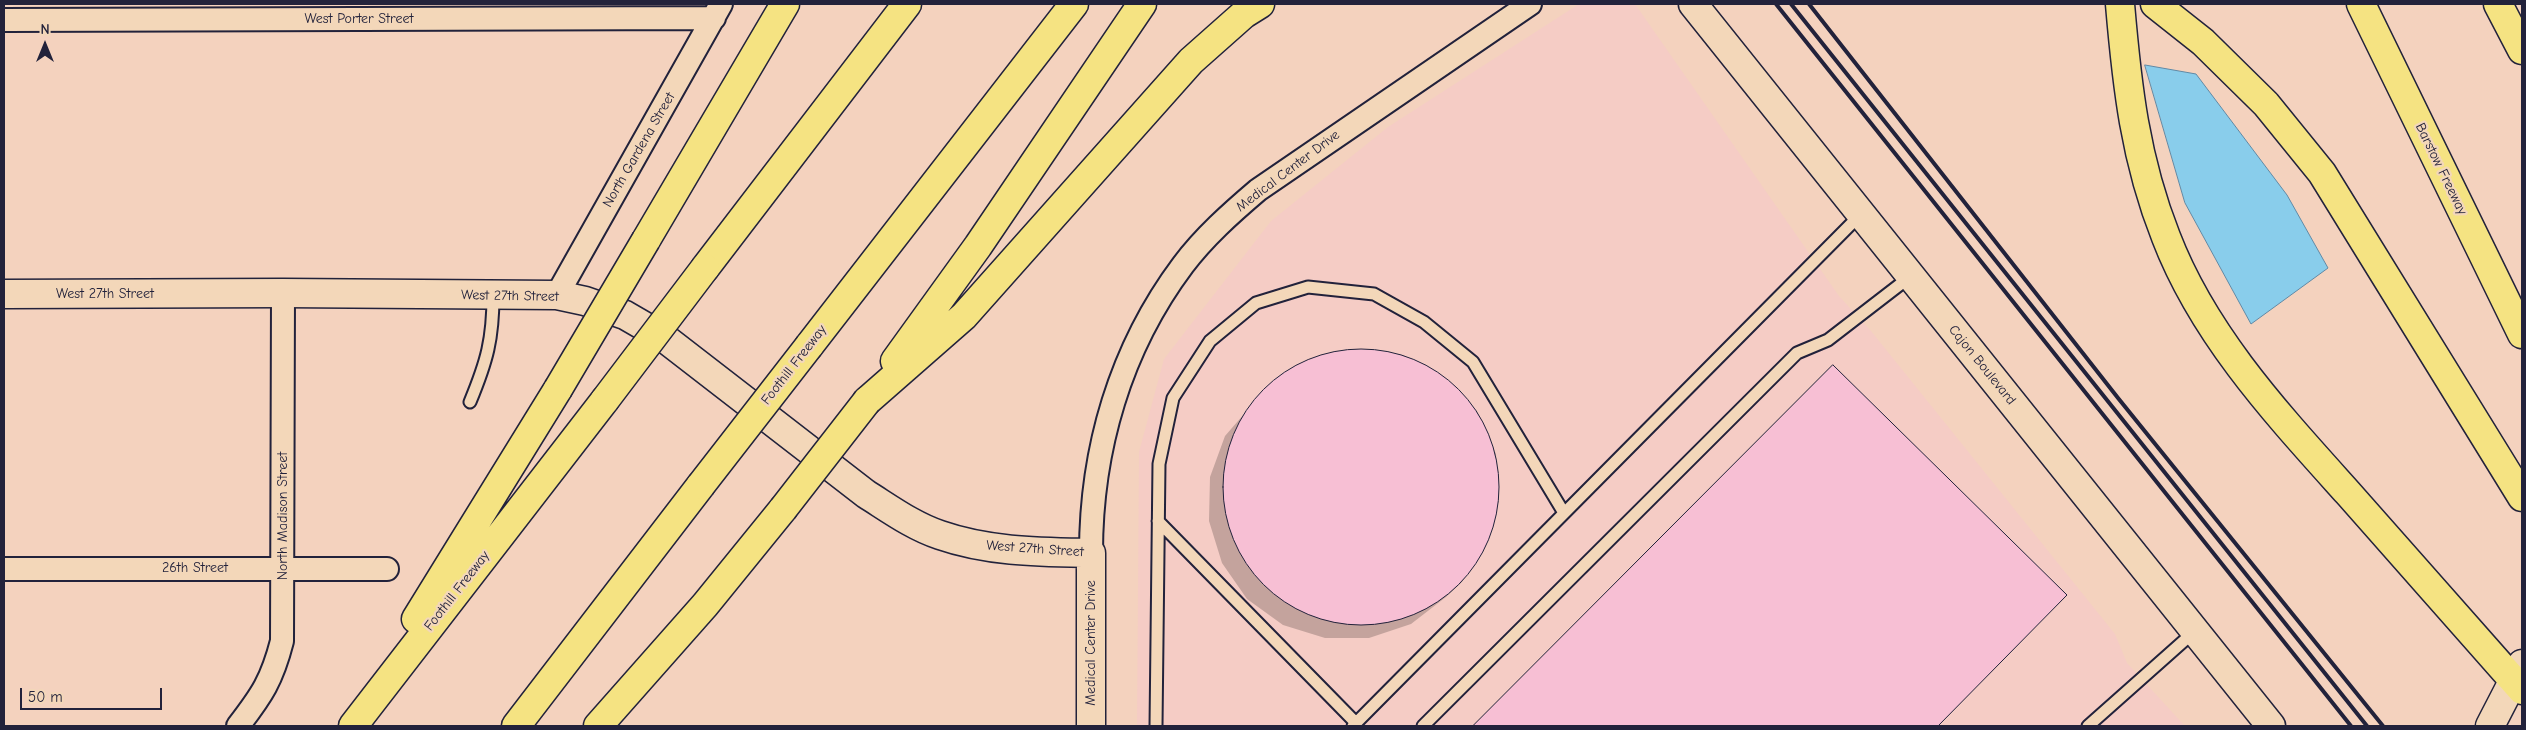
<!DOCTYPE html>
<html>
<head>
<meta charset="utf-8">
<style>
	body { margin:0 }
	#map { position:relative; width:2526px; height:730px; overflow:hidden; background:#f4d2be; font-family:"Comic Neue",sans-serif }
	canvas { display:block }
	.frame { position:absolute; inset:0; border:5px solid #22223b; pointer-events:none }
	.north { position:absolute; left:20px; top:20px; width:50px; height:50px; -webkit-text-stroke:4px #f3d7b9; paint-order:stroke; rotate:0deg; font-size:14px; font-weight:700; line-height:20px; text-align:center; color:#22223b }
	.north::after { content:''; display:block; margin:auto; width:18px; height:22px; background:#22223b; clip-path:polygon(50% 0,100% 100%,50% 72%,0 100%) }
	.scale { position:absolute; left:20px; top:688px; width:142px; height:22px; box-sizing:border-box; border:2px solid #22223b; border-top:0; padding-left:6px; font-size:15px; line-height:18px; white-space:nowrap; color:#22223b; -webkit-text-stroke:4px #f3d7b9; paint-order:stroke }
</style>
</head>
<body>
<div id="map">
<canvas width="2526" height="730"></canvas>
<div class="frame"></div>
<div class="north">N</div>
<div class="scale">50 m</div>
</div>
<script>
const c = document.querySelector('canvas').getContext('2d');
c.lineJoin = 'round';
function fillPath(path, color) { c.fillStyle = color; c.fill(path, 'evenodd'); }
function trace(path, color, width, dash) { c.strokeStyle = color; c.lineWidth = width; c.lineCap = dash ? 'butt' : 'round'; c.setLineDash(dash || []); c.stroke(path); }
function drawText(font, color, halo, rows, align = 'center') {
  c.font = font + ' "Comic Neue",sans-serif'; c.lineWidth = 4.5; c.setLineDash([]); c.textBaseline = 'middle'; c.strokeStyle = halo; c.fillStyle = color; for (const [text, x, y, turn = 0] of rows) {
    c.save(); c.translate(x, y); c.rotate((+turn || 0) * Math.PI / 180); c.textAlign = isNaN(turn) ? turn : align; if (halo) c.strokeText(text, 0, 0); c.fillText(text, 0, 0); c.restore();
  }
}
const built = new Path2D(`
	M 1579,4 L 1635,4 L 1839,296 L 1871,331 L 2115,634 L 2127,663 L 2185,726 L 1137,726 L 1139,452 L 1164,359 L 1271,221 L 1388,127 Z`);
const water = new Path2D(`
	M 2145,65 L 2196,74 L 2287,195 L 2328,268 L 2251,324 L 2185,203 Z`);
const shadow = new Path2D(`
	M 1356,349 L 1403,355 L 1444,377 L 1477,411 L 1496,454 L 1499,500 L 1486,546 L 1462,582 L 1446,597 L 1411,624 L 1369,638 L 1325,638 L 1283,625 L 1247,599 L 1222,563 L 1209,521 L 1210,477 L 1225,436 L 1270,384 L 1310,359 Z
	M 1833,367 L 2065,595 L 1936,726 L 1475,726 Z`);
const building = new Path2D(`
	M1223 487a138 138 0 1 1 276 0a138 138 0 1 1-276 0Z
	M 1833,365 L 2067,595 L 1938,726 L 1473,726 Z`);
const lane = new Path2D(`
	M 470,402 C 487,361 493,339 493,295
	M 1158,521 L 1356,723
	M 1156,726 L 1159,464 L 1173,398 L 1210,341 L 1256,303 L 1308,287 L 1374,294 L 1424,322 L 1473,362 L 1564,513
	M 1353,726 L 1861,214
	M 1423,726 L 1797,353 L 1828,340 L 1911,276
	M 2088,726 L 2195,631`);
const street = new Path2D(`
	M 4,20 L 714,18
	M 557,295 L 721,4
	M 1091,553 C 1091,450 1120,349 1183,265 C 1204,237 1231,213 1258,190 L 1530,4
	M 4,569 L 387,569
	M 238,726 C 262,695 272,680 282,641 L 283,293`);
const secondary = new Path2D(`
	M 1693,4 L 2271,726
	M 4,294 L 283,293 L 557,295 L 585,301 L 625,315 L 663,337 L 866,494 C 890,509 913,526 940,535 C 989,552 1040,552 1091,553 L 1091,726
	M 2490,726 L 2522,664`);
const highway = new Path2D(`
	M 2120,4 C 2127,86 2135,159 2166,237 C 2204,336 2278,415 2348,493 C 2406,559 2464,624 2522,690
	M 2155,4 L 2203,42 L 2266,104 L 2322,173 L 2522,497
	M 2361,4 L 2522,334
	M 2498,4 L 2522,50
	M 646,240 L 785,4
	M 705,268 L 907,4
	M 809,346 L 1074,4
	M 895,361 L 978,246 L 1142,4
	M 867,401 L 964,316 L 1191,61 L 1244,14 L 1260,4
	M 416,619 L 558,389
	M 353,726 L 605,400
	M 516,726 L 701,485
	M 598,726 L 705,605 L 783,509`);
const rail = new Path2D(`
	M 1776,4 L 2351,726
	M 1791,4 L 2367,726
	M 1809,4 L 2118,398 L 2383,726`);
const highwayBridge = new Path2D(`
	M 558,389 L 646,240
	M 605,400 L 705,268
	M 701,485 L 809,346
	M 783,509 L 867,401`);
const streetNames = [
	["West Porter Street",359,19],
	["North Gardena Street",639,150,-60],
	["Barstow Freeway",2441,169,64],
	["Medical Center Drive",1288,171,-37],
	["West 27th Street",105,294],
	["West 27th Street",510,296,1],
	["Foothill Freeway",794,365,-52],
	["Cajon Boulevard",1982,365,51],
	["North Madison Street",283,516,-90],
	["West 27th Street",1035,549,4],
	["26th Street",195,568],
	["Foothill Freeway",457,591,-52],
	["Medical Center Drive",1091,643,-90]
];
fillPath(built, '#f5ccc5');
fillPath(water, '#89cdeb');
trace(water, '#6089a5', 1);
fillPath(shadow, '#0003');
fillPath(building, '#f7bfd4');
trace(building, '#22223b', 1);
trace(lane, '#22223b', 15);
trace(street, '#22223b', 26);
trace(secondary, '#22223b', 31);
trace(highway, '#22223b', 31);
trace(lane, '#f3d7b9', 11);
trace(street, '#f3d7b9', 22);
trace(secondary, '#f3d7b9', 28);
trace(highway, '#f5e382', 28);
trace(rail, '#22223b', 4);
trace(highwayBridge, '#22223b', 31, []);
trace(highwayBridge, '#f5e382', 28);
drawText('14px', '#22223b', '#f3d7b9', streetNames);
</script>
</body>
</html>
